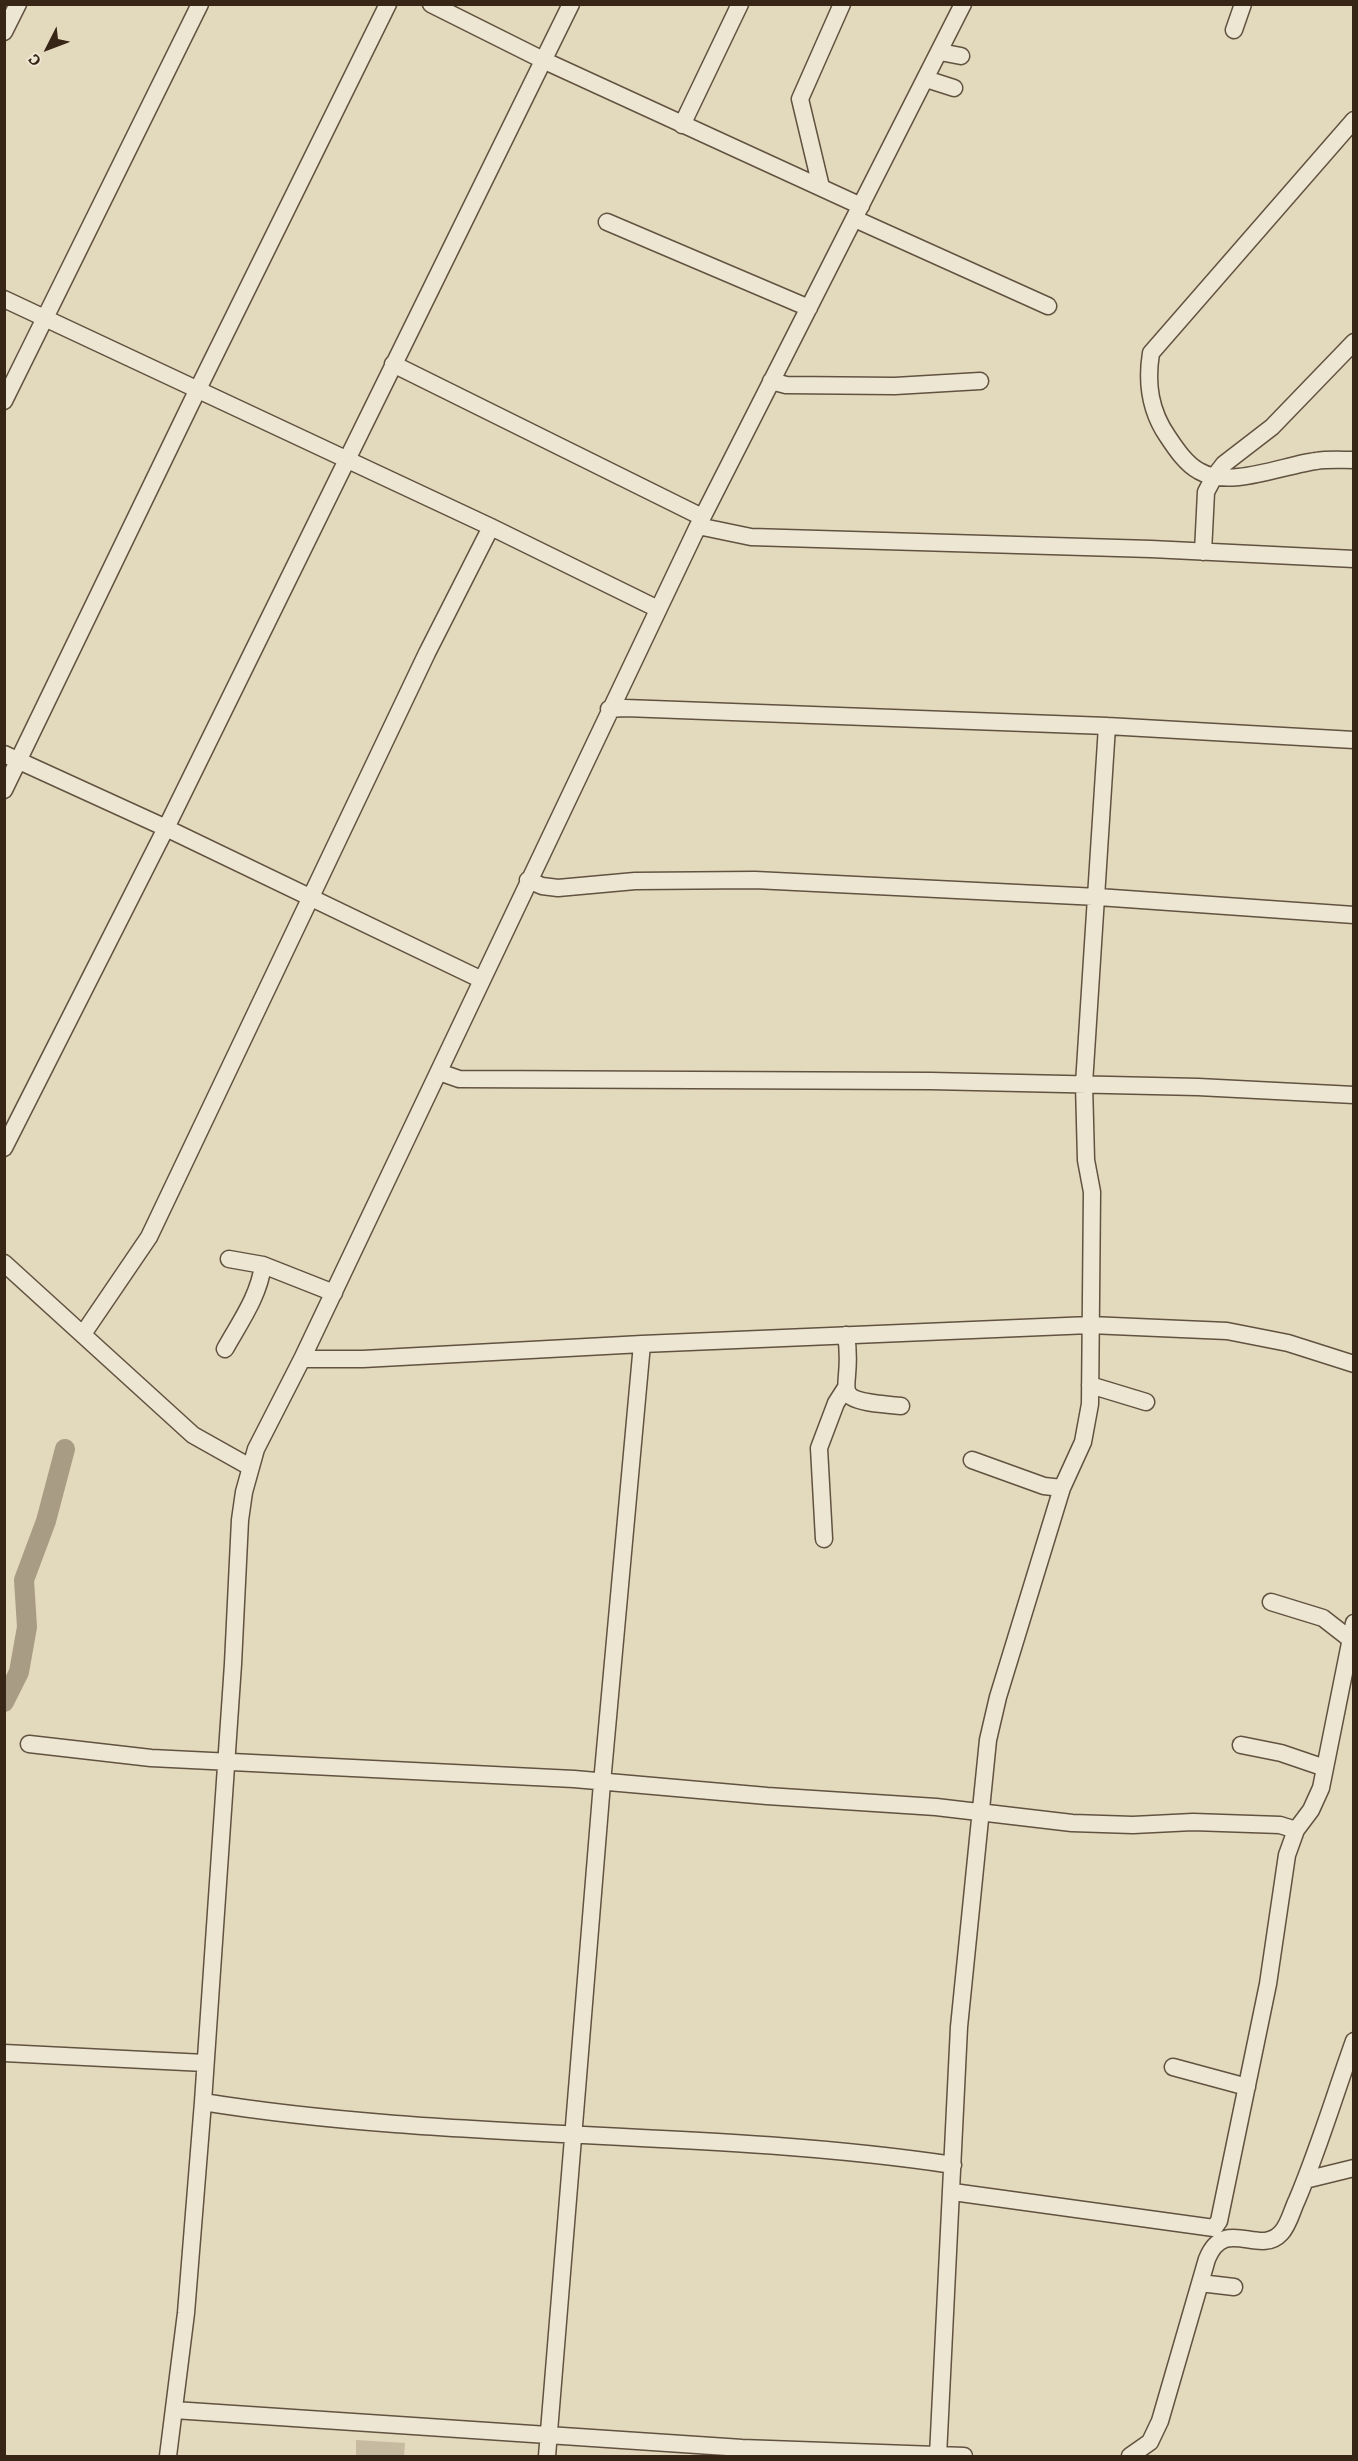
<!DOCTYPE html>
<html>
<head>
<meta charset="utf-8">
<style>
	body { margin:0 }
	#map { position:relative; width:1358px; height:2461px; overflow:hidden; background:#e3d9bc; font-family:Alegreya,serif }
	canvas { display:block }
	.frame { position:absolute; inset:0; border:6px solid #372516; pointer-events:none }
	.north { position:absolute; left:18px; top:18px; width:60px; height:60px; -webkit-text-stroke:4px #ede6d3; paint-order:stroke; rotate:228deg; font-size:16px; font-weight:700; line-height:24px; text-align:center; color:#372516 }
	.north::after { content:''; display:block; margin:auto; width:21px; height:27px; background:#372516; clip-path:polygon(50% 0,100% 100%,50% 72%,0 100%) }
</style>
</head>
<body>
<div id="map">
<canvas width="1358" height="2461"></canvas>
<div class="frame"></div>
<div class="north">С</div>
</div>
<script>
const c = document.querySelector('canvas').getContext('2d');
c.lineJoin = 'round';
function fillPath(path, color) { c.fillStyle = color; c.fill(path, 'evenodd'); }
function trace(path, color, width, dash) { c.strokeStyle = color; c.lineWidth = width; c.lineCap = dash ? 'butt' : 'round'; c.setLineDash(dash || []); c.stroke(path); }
const green = new Path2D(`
	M 356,2440 L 405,2443 L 404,2456 L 356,2456 Z`);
const river = new Path2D(`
	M 4,1702 L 19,1672 L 27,1627 L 24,1580 L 46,1521 L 65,1449`);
const minor = new Path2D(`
	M 431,4 L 545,61 L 861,206
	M 1234,30 L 1243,4
	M 4,32 L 18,4
	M 940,52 L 961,56
	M 926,79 L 954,88
	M 1354,120 L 1151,353 C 1146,384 1150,411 1168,437 C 1176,449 1186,464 1199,471 C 1229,489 1284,465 1316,461 C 1328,459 1341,460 1354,460
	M 682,125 L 740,4
	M 821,187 L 800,99 L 842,4
	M 855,219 L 1048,306
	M 607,222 L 809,308
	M 4,299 L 491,527 L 658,609
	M 393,364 L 702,517
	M 771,381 L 786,385 L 895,386 L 980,381
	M 4,401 L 200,4
	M 698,526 L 751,537 L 1151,549 L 1354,559
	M 1203,552 L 1206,492 L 1214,477 L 1224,464 L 1272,427 L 1354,342
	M 609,709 L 625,708 L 1107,726 L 1354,740
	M 4,754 L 166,828 L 480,979
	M 4,790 L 197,391 L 388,4
	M 528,880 L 542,886 L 558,888 L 635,881 L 755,880 L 1098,897 L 1354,915
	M 439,1072 L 459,1079 L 931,1081 L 1198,1087 L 1354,1095
	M 4,1148 L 166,828 L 571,4
	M 229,1259 L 263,1265 L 334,1293
	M 4,1263 L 193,1435 L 250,1467
	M 83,1334 L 149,1237 L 427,653 L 491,527
	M 846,1335 C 856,1395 820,1399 901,1406
	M 225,1349 C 240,1322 259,1296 263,1265
	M 302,1359 L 363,1359 L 642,1344 L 1090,1325 L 1227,1331 L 1288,1343 L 1354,1364
	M 1090,1385 L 1146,1402
	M 972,1460 L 1044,1486 L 1062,1488
	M 824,1539 L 819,1448 L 836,1403 L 845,1389
	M 1271,1602 L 1323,1618 L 1350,1639
	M 29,1744 L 151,1758 L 574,1779 L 767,1796 L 936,1807 L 1072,1823 L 1133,1825 L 1193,1822 L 1280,1825 L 1296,1830
	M 1241,1745 L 1281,1753 L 1325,1768
	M 4,2053 L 205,2063
	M 1173,2067 L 1247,2087
	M 203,2102 C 451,2142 705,2128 953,2165
	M 1305,2180 L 1354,2168
	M 953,2192 L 1214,2228
	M 1214,2228 L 1219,2221 L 1268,1984 L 1287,1855 L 1296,1830 L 1311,1810 L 1321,1788 L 1354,1623
	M 1200,2283 L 1234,2287
	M 174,2410 L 742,2448 L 964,2456
	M 168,2456 L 186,2313 L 203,2102 L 233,1664 L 240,1520 L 244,1492 L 256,1449 L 302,1359 L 698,526 L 963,4
	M 547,2456 L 602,1783 L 642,1344
	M 938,2456 L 959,2027 L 988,1740 L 998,1697 L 1062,1488 L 1083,1442 L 1090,1404 L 1092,1192 L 1086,1160 L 1084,1084 L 1107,726
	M 1130,2456 L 1150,2442 L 1160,2421 L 1207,2259 C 1225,2215 1259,2257 1281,2233 C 1289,2225 1292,2210 1297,2200 C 1319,2148 1335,2094 1354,2041`);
fillPath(green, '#c6baa0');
trace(river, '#a99c84', 20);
trace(minor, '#625240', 19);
trace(minor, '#ede6d3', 16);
</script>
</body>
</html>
